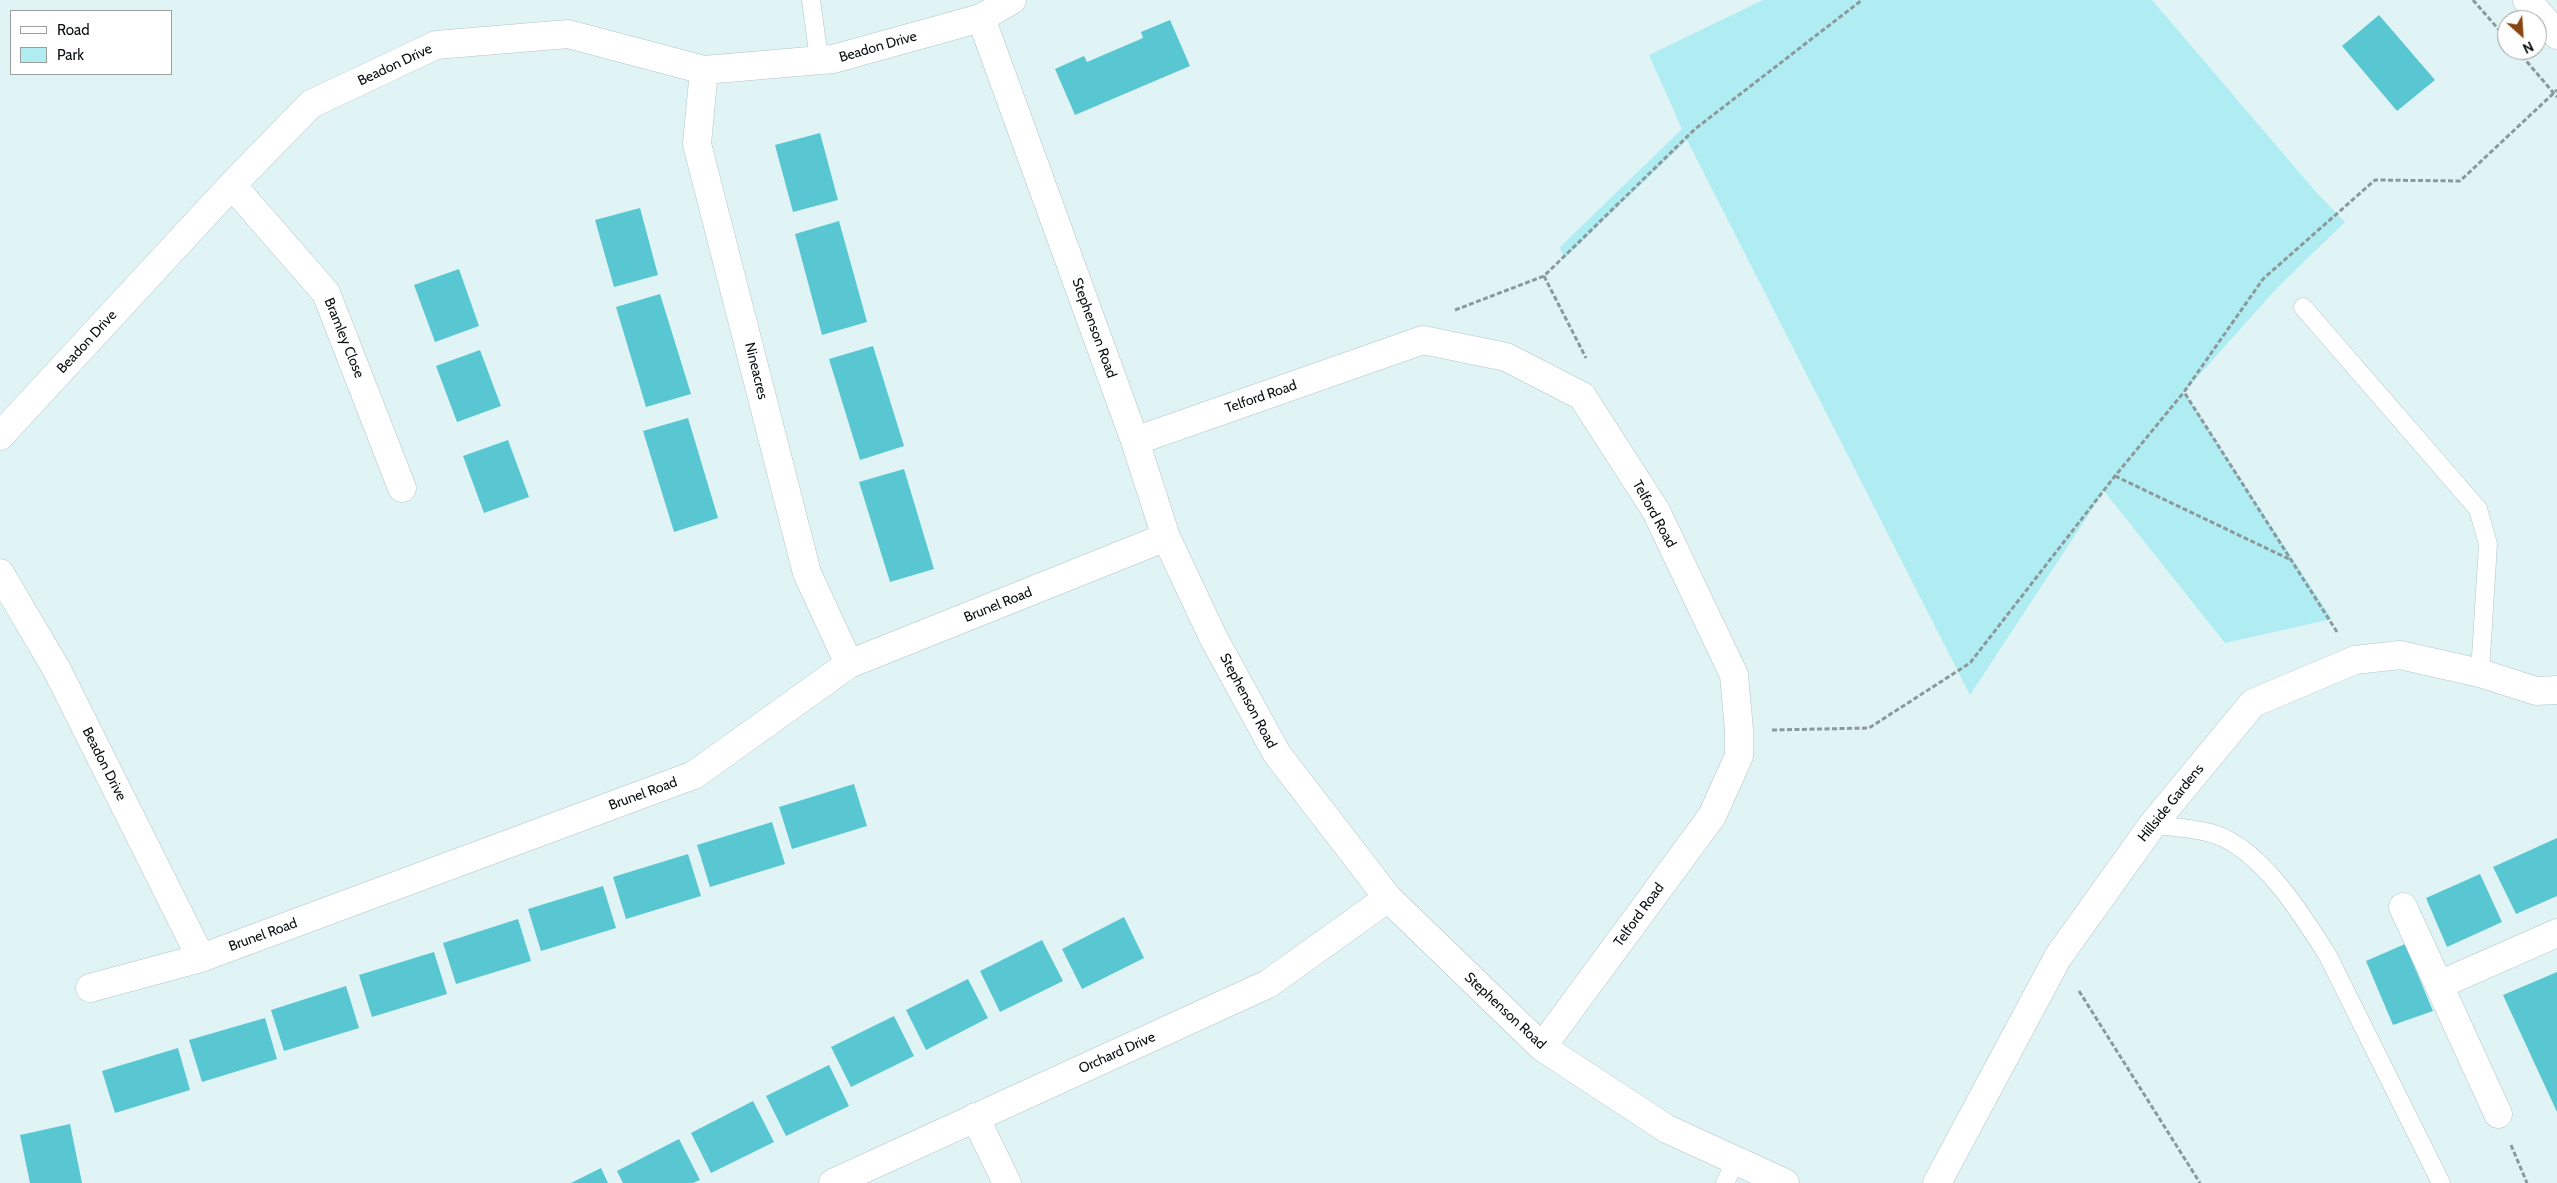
<!DOCTYPE html>
<html>
<head>
<meta charset="utf-8">
<style>
	body { margin:0 }
	#map { position:relative; width:2557px; height:1183px; overflow:hidden; background:#e0f4f6; font-family:Cabin,sans-serif }
	canvas { display:block }
	.legend { position:absolute; left:10px; top:10px; width:162px; height:65px; box-sizing:border-box; background:#fff; border:1px solid #9d9f9f; margin:0; padding:6px 9px; list-style:none; font-size:15px; color:#090f10 }
	.legend li { display:flex; align-items:center; gap:10px; height:25px }
	.legend b { width:25px; border:1px solid #9d9f9f }
	.north { position:absolute; left:2497px; top:10px; width:50px; height:50px; box-sizing:border-box; background:#fff; border:1px solid #9d9f9f; border-radius:50%; rotate:154deg; font-size:14px; font-weight:700; line-height:20px; text-align:center; color:#090f10 }
	.north::after { content:''; display:block; margin:auto; width:18px; height:22px; background:#864511; clip-path:polygon(50% 0,100% 100%,50% 72%,0 100%) }
</style>
</head>
<body>
<div id="map">
<canvas width="2557" height="1183"></canvas>
<ul class="legend">
<li><b style="height:6px;background:#fff"></b>Road</li>
<li><b style="height:14px;background:#afedf3"></b>Park</li>
</ul>
<div class="north">N</div>
</div>
<script>
const c = document.querySelector('canvas').getContext('2d');
c.lineJoin = 'round';
function fillPath(path, color) { c.fillStyle = color; c.fill(path, 'evenodd'); }
function trace(path, color, width, dash) { c.strokeStyle = color; c.lineWidth = width; c.lineCap = dash ? 'butt' : 'round'; c.setLineDash(dash || []); c.stroke(path); }
function drawText(font, color, halo, rows, align = 'center') {
  c.font = font + ' Cabin,sans-serif'; c.lineWidth = 4; c.setLineDash([]); c.textBaseline = 'middle'; c.strokeStyle = halo; c.fillStyle = color; for (const [text, x, y, turn = 0] of rows) {
    c.save(); c.translate(x, y); c.rotate((+turn || 0) * Math.PI / 180); c.textAlign = isNaN(turn) ? turn : align; if (halo) c.strokeText(text, 0, 0); c.fillText(text, 0, 0); c.restore();
  }
}
const green = new Path2D(`
	M 1763,0 L 2152,0 L 2316,192 L 2345,222 L 2277,288 L 2184,392 L 2332,619 L 2225,643 L 2104,491 L 1970,695 L 1687,140 L 1564,259 L 1560,247 L 1682,129 L 1649,55 Z`);
const building = new Path2D(`
	M 2379,15 L 2435,80 L 2397,111 L 2342,46 Z
	M 1170,20 L 1190,66 L 1075,115 L 1055,69 L 1084,56 L 1087,62 L 1143,38 L 1141,32 Z
	M 820,133 L 838,200 L 793,212 L 775,145 Z
	M 640,208 L 658,275 L 614,287 L 595,220 Z
	M 839,221 L 867,322 L 822,335 L 795,234 Z
	M 459,269 L 479,326 L 435,342 L 414,285 Z
	M 660,294 L 691,394 L 646,407 L 616,307 Z
	M 873,346 L 904,446 L 860,460 L 829,359 Z
	M 480,350 L 501,406 L 457,422 L 436,366 Z
	M 688,418 L 718,518 L 674,532 L 643,431 Z
	M 508,440 L 529,497 L 484,513 L 463,456 Z
	M 904,469 L 934,569 L 890,582 L 859,482 Z
	M 854,784 L 867,826 L 792,849 L 779,807 Z
	M 772,822 L 785,864 L 710,887 L 697,845 Z
	M 2557,838 L 2557,896 L 2516,914 L 2493,867 Z
	M 688,854 L 701,896 L 626,919 L 613,877 Z
	M 2480,874 L 2502,922 L 2447,947 L 2426,898 Z
	M 603,886 L 616,928 L 541,951 L 528,909 Z
	M 1124,917 L 1144,958 L 1082,989 L 1062,949 Z
	M 518,919 L 531,961 L 456,984 L 443,943 Z
	M 1042,940 L 1063,981 L 1000,1012 L 980,971 Z
	M 2405,944 L 2433,1011 L 2393,1025 L 2366,961 Z
	M 434,952 L 447,994 L 372,1017 L 359,975 Z
	M 2557,972 L 2557,1112 L 2503,995 Z
	M 968,979 L 988,1018 L 926,1050 L 906,1010 Z
	M 346,986 L 359,1028 L 284,1051 L 271,1010 Z
	M 894,1016 L 914,1056 L 851,1087 L 831,1047 Z
	M 265,1018 L 277,1059 L 202,1082 L 189,1040 Z
	M 178,1048 L 190,1090 L 115,1113 L 102,1071 Z
	M 829,1065 L 849,1106 L 786,1136 L 766,1096 Z
	M 753,1101 L 774,1142 L 711,1173 L 691,1133 Z
	M 70,1124 L 82,1183 L 30,1183 L 20,1135 Z
	M 679,1139 L 700,1180 L 693,1183 L 623,1183 L 617,1171 Z
	M 601,1168 L 608,1183 L 571,1183 Z`);
const path = new Path2D(`
	M 2473,0 L 2507,39
	M 2517,50 L 2557,97
	M 1544,276 L 1586,358
	M 1455,310 L 1544,276 L 1695,129 L 1862,0
	M 2115,476 L 2291,560
	M 2337,632 L 2184,392 L 2263,279 L 2375,180 L 2460,181 L 2557,90
	M 1772,730 L 1869,728 L 1970,663 L 2115,476 L 2184,392
	M 2079,991 L 2200,1183
	M 2511,1145 L 2527,1183`);
const service = new Path2D(`
	M 811,0 L 819,59
	M 2303,307 L 2478,509 L 2488,544 L 2480,673
	M 2153,824 C 2173,828 2198,828 2217,835 C 2263,852 2303,916 2328,956 L 2441,1183
	M 1725,1183 L 1736,1160`);
const minor = new Path2D(`
	M 981,18 L 1135,441 L 1166,537 L 1214,639 L 1277,754 L 1388,898 L 1542,1047 L 1667,1129 L 1785,1183
	M 704,70 L 697,144 L 807,573 L 849,664
	M 232,185 L 326,293 L 402,488
	M 0,436 L 232,185 L 311,104 L 436,45 L 568,34 L 704,70 L 833,59 L 981,18 L 1012,0
	M 1135,441 L 1423,340 L 1506,357 L 1582,396 L 1656,511 L 1734,675 L 1739,730 L 1739,756 L 1712,816 L 1542,1047
	M 0,573 L 57,670 L 201,958
	M 2403,907 L 2439,985
	M 90,988 L 201,958 L 694,775 L 849,664 L 1166,537
	M 2498,1114 L 2439,985 L 2557,933
	M 975,1117 L 1007,1183
	M 833,1183 L 1268,984 L 1388,898
	M 1937,1183 L 2058,957 L 2153,824 L 2253,703 L 2355,660 L 2400,655 L 2480,673 L 2536,691 L 2557,690`);
const tertiary = new Path2D(`
	M 2527,0 L 2557,35`);
const streetNames = [
	["Beadon Drive",878,47,-16],
	["Beadon Drive",395,65,-25],
	["Stephenson Road",1094,328,70],
	["Bramley Close",344,338,68],
	["Beadon Drive",87,342,-47],
	["Nineacres",756,371,76],
	["Telford Road",1261,397,-19],
	["Telford Road",1654,514,61],
	["Brunel Road",998,605,-22],
	["Stephenson Road",1248,701,62],
	["Beadon Drive",104,764,63],
	["Brunel Road",643,794,-20],
	["Hillside Gardens",2171,803,-51],
	["Telford Road",1639,915,-54],
	["Brunel Road",263,935,-20],
	["Stephenson Road",1505,1011,43],
	["Orchard Drive",1117,1053,-24]
];
fillPath(green, '#afedf3');
fillPath(building, '#58c7d1');
trace(service, '#b1c4c6', 19);
trace(minor, '#b1c4c6', 29);
trace(tertiary, '#b1c4c6', 29);
trace(path, '#8b999b', 3, [5, 2.5]);
trace(service, '#fff', 18);
trace(minor, '#fff', 28);
trace(tertiary, '#fff', 28);
drawText('14px', '#090f10', '#fff', streetNames);
</script>
</body>
</html>
